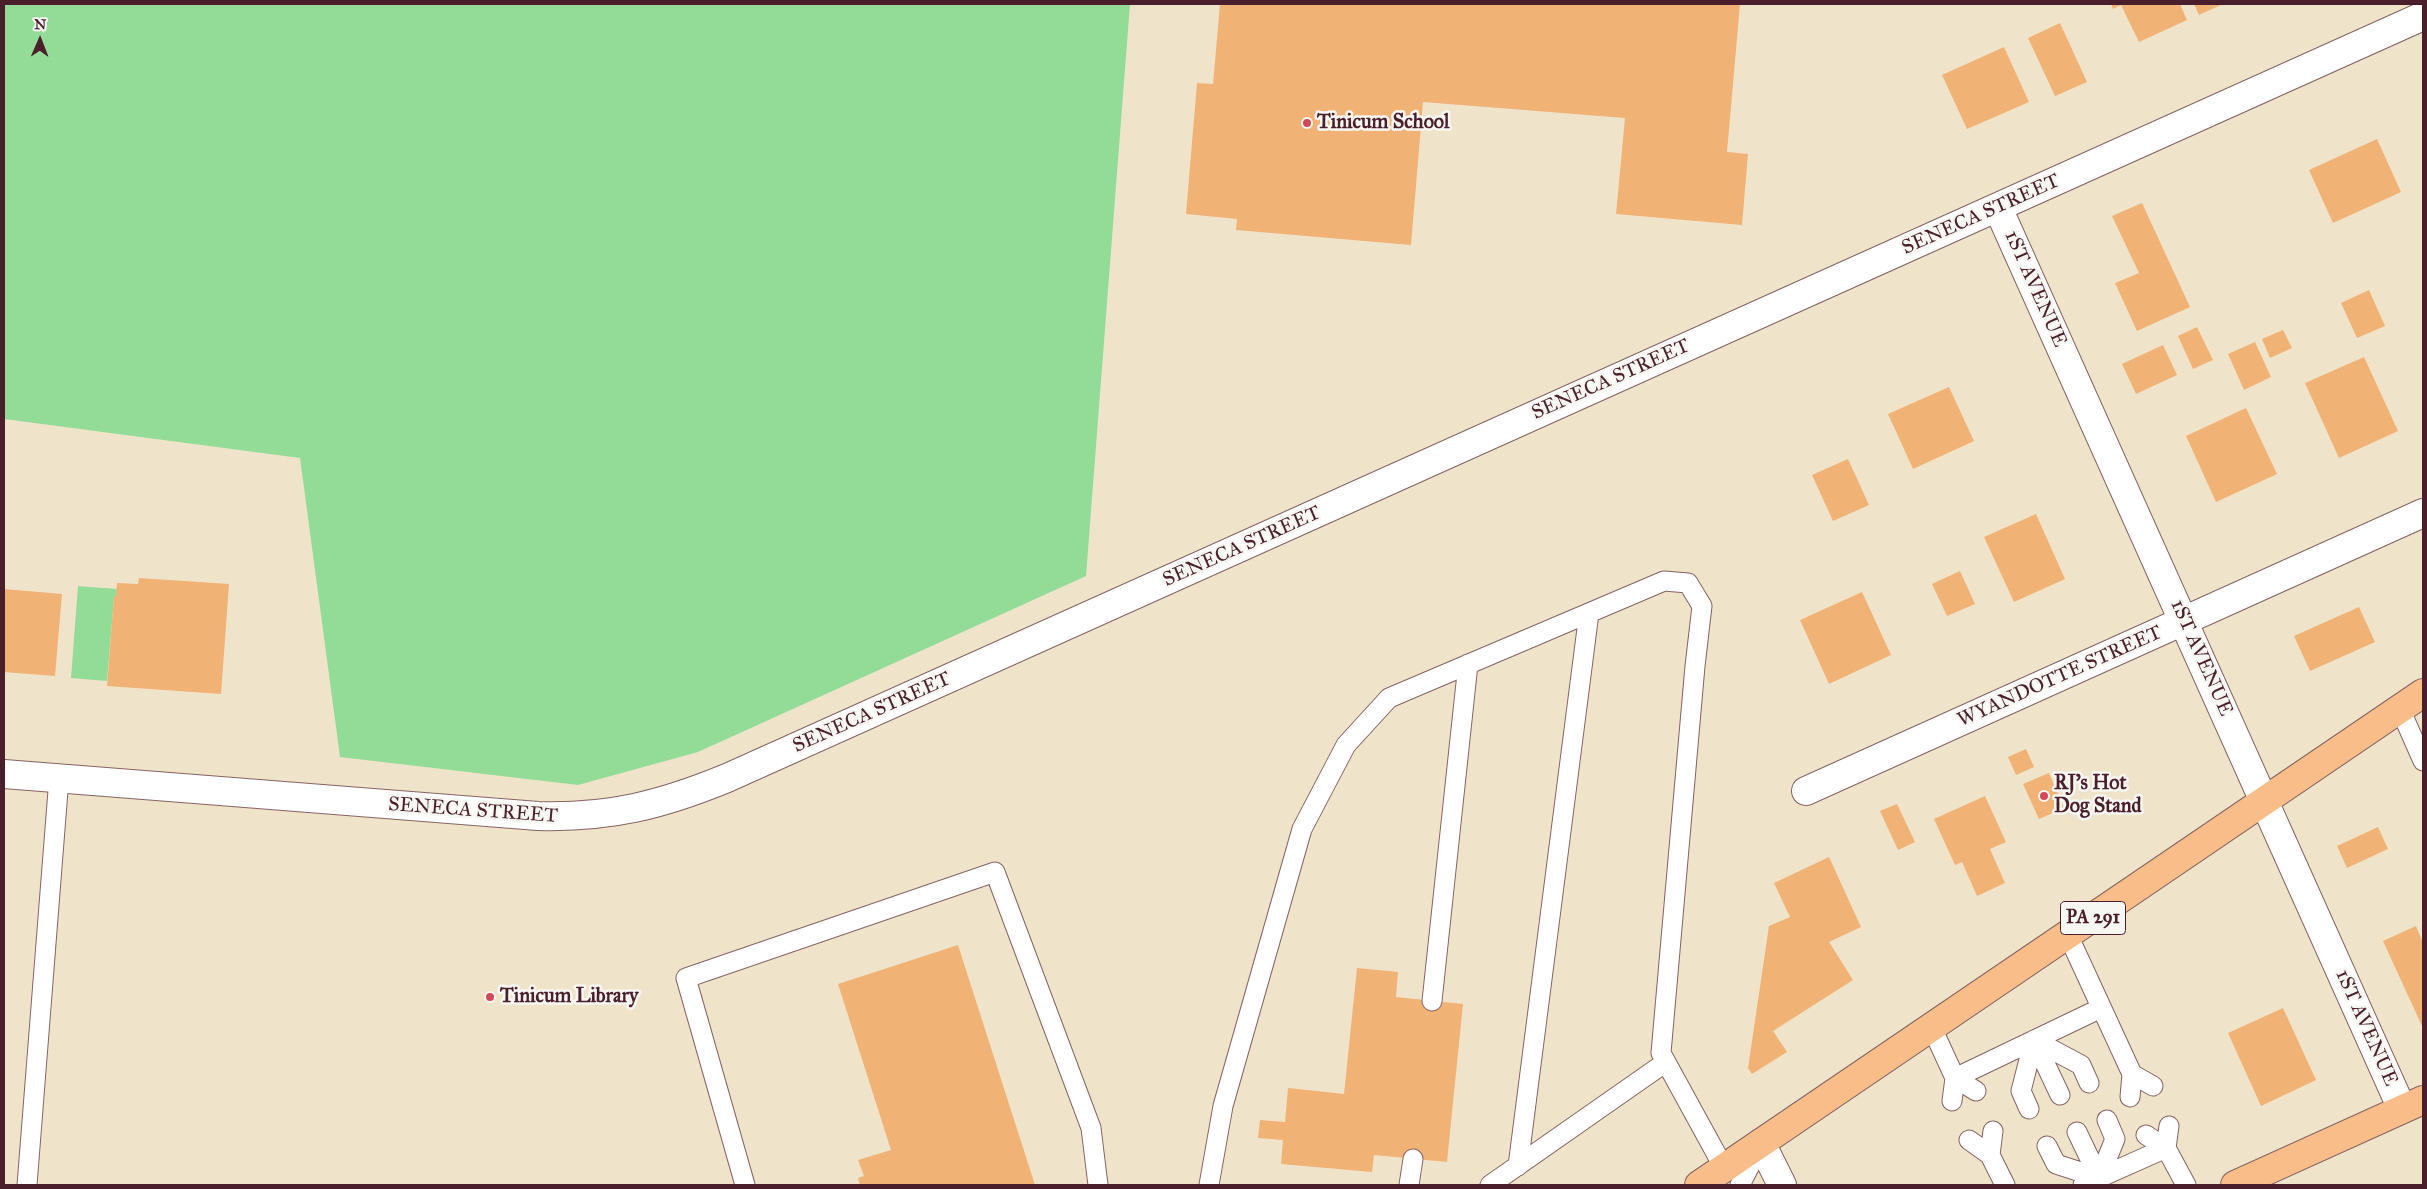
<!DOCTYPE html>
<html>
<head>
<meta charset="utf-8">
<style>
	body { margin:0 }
	#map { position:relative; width:2427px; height:1189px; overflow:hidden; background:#efe4ca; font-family:"IM FELL Great Primer",serif }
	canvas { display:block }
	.frame { position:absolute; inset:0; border:5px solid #4a1f2b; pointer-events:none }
	.north { position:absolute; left:15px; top:15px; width:50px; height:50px; -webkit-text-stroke:4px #f6f6f2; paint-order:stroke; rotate:1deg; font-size:14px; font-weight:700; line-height:20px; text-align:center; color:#4a1f2b }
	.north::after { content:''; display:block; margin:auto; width:18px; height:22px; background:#4a1f2b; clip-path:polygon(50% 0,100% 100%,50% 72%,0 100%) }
</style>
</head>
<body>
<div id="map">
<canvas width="2427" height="1189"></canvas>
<div class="frame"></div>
<div class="north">N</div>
</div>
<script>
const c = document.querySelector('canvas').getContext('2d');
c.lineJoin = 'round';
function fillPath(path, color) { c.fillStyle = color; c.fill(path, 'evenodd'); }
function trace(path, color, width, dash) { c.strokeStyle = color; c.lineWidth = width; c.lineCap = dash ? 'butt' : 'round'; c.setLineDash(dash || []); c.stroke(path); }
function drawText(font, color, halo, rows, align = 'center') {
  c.font = font + ' "IM FELL Great Primer",serif'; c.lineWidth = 5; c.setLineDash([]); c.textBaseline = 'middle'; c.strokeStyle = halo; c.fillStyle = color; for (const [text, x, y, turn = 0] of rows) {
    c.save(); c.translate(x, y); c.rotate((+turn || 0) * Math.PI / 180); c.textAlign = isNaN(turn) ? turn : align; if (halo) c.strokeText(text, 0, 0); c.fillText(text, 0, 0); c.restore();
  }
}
const green = new Path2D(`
	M 4,4 L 1130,4 L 1086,576 L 698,752 L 578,785 L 340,757 L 300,458 L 4,419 Z
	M 78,586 L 117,589 L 116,597 L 114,597 L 107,681 L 71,678 Z`);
const building = new Path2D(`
	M 1220,4 L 1740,4 L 1727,152 L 1748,154 L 1742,225 L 1616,214 L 1625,118 L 1423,102 L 1411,245 L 1236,230 L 1237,219 L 1186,214 L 1197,83 L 1213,84 Z
	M 2111,4 L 2180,4 L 2187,20 L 2139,42 L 2121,5 L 2113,9 Z
	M 2194,4 L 2223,4 L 2199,15 Z
	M 2060,23 L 2087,82 L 2055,96 L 2028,38 Z
	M 2004,47 L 2029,102 L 1967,129 L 1942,75 Z
	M 2377,139 L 2401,192 L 2333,223 L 2309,170 Z
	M 2142,203 L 2190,307 L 2137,331 L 2115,283 L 2139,273 L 2112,216 Z
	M 2369,290 L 2385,326 L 2357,338 L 2341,303 Z
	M 2197,327 L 2213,360 L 2193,369 L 2178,336 Z
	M 2283,330 L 2292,348 L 2270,358 L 2262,339 Z
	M 2255,342 L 2271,377 L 2244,390 L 2228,354 Z
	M 2163,345 L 2177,375 L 2136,394 L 2122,364 Z
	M 2364,357 L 2398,431 L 2339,458 L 2305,383 Z
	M 1949,387 L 1974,441 L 1913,469 L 1888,414 Z
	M 2246,408 L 2277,474 L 2216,502 L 2186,436 Z
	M 1848,459 L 1869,505 L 1833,521 L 1812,475 Z
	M 2036,514 L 2065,579 L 2014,602 L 1984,537 Z
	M 1960,571 L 1975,604 L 1947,616 L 1932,584 Z
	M 139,578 L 229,584 L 221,694 L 107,686 L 114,596 L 116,597 L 117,583 L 138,584 Z
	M 4,589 L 62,594 L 55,676 L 4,672 Z
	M 1862,592 L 1891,655 L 1829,684 L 1800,620 Z
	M 2359,607 L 2375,642 L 2310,671 L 2294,636 Z
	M 2026,749 L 2034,767 L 2016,775 L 2008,757 Z
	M 2049,773 L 2064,808 L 2039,819 L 2023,784 Z
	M 1985,796 L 2006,842 L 1990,849 L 2005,883 L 1977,896 L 1962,862 L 1955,865 L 1934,819 Z
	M 1897,804 L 1915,842 L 1898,850 L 1880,811 Z
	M 2378,827 L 2388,849 L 2347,868 L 2337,846 Z
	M 1829,857 L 1861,927 L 1829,942 L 1853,980 L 1773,1031 L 1787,1052 L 1752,1074 L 1748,1068 L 1769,926 L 1790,917 L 1774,883 Z
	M 2416,926 L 2423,943 L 2422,1026 L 2383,941 Z
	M 958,945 L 1035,1185 L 860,1185 L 858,1178 L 864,1176 L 858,1160 L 891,1150 L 838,984 Z
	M 1357,968 L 1398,972 L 1396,997 L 1463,1004 L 1447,1162 L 1374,1155 L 1372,1172 L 1281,1164 L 1283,1140 L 1258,1138 L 1260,1120 L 1285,1122 L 1288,1088 L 1344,1094 Z
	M 2283,1008 L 2316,1080 L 2261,1106 L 2228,1033 Z`);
const lane = new Path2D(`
	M 2400,709 L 2423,761
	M 2068,935 L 2132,1074 L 2153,1086
	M 1432,1001 L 1468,664
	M 1932,1028 L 1955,1078 L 1976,1091
	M 2034,1040 L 2081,1065 L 2089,1083
	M 2034,1040 L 2060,1095
	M 2130,1097 L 2132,1074
	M 1952,1101 L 1955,1078 L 2101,1008
	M 2029,1109 L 2021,1091 L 2034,1040
	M 2169,1126 L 2166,1148 L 2186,1185
	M 2077,1132 L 2099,1178
	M 2146,1135 L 2166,1148
	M 1969,1140 L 1990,1155 L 2005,1185
	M 2047,1146 L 2056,1164 L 2099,1178
	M 1990,1155 L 1993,1131
	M 1518,1166 L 1589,613
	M 2099,1178 L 2115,1139 L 2107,1120
	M 27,1185 L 59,778
	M 745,1185 L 686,978 L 995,872 L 1091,1128 L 1098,1185
	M 1209,1185 L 1223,1106 L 1302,829 L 1346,745 L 1389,698 L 1664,581 L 1688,583 L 1702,606 L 1695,666 L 1661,1053 L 1724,1168
	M 1409,1185 L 1413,1159
	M 1490,1185 L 1666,1062
	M 1740,1185 L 1760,1146
	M 2083,1185 L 2166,1148`);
const street = new Path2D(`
	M 1998,208 L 2402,1109
	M 4,774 L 538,816 C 610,818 661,805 727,778 L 2423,16
	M 1806,791 L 2423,513
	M 1761,1143 L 1782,1185`);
const primary = new Path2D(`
	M 1699,1185 L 2423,693
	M 2235,1185 L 2423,1100`);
const markers = [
	[1307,123,5,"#d1495b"],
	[2044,796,5,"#d1495b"],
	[490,997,5,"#d1495b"]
];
const shields = [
	[2093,918,65]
];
const shieldNames = [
	["PA 291",2093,918]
];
const poiNames = [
	["Tinicum School",1317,123],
	["RJ's Hot",2054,784],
	["Dog Stand",2054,807],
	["Tinicum Library",500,997]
];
const streetNames = [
	["SENECA STREET",1981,215,-24],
	["1ST AVENUE",2035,289,66],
	["SENECA STREET",1611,380,-24],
	["SENECA STREET",1242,547,-24],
	["1ST AVENUE",2201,658,66],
	["WYANDOTTE STREET",2060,677,-24],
	["SENECA STREET",872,713,-24],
	["SENECA STREET",473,811,4],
	["1ST AVENUE",2366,1028,66]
];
fillPath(green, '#93dc97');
fillPath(building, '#f1b276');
trace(lane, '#846463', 21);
trace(street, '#846463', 30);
trace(primary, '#846463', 30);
trace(lane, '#fff', 19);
trace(street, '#fff', 28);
trace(primary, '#f8bd89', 28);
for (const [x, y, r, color] of markers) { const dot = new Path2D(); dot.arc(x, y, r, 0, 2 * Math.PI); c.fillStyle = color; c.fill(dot); trace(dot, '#f6f6f2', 2); }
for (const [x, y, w] of shields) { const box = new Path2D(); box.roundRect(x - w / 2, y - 16.5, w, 33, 4); c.fillStyle = '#f6f6f2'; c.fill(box); trace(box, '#4a1f2b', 1); }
drawText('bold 19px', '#4a1f2b', null, shieldNames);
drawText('bold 20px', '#4a1f2b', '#f6f6f2', poiNames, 'left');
drawText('20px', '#4a1f2b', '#f6f6f2', streetNames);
</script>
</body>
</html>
